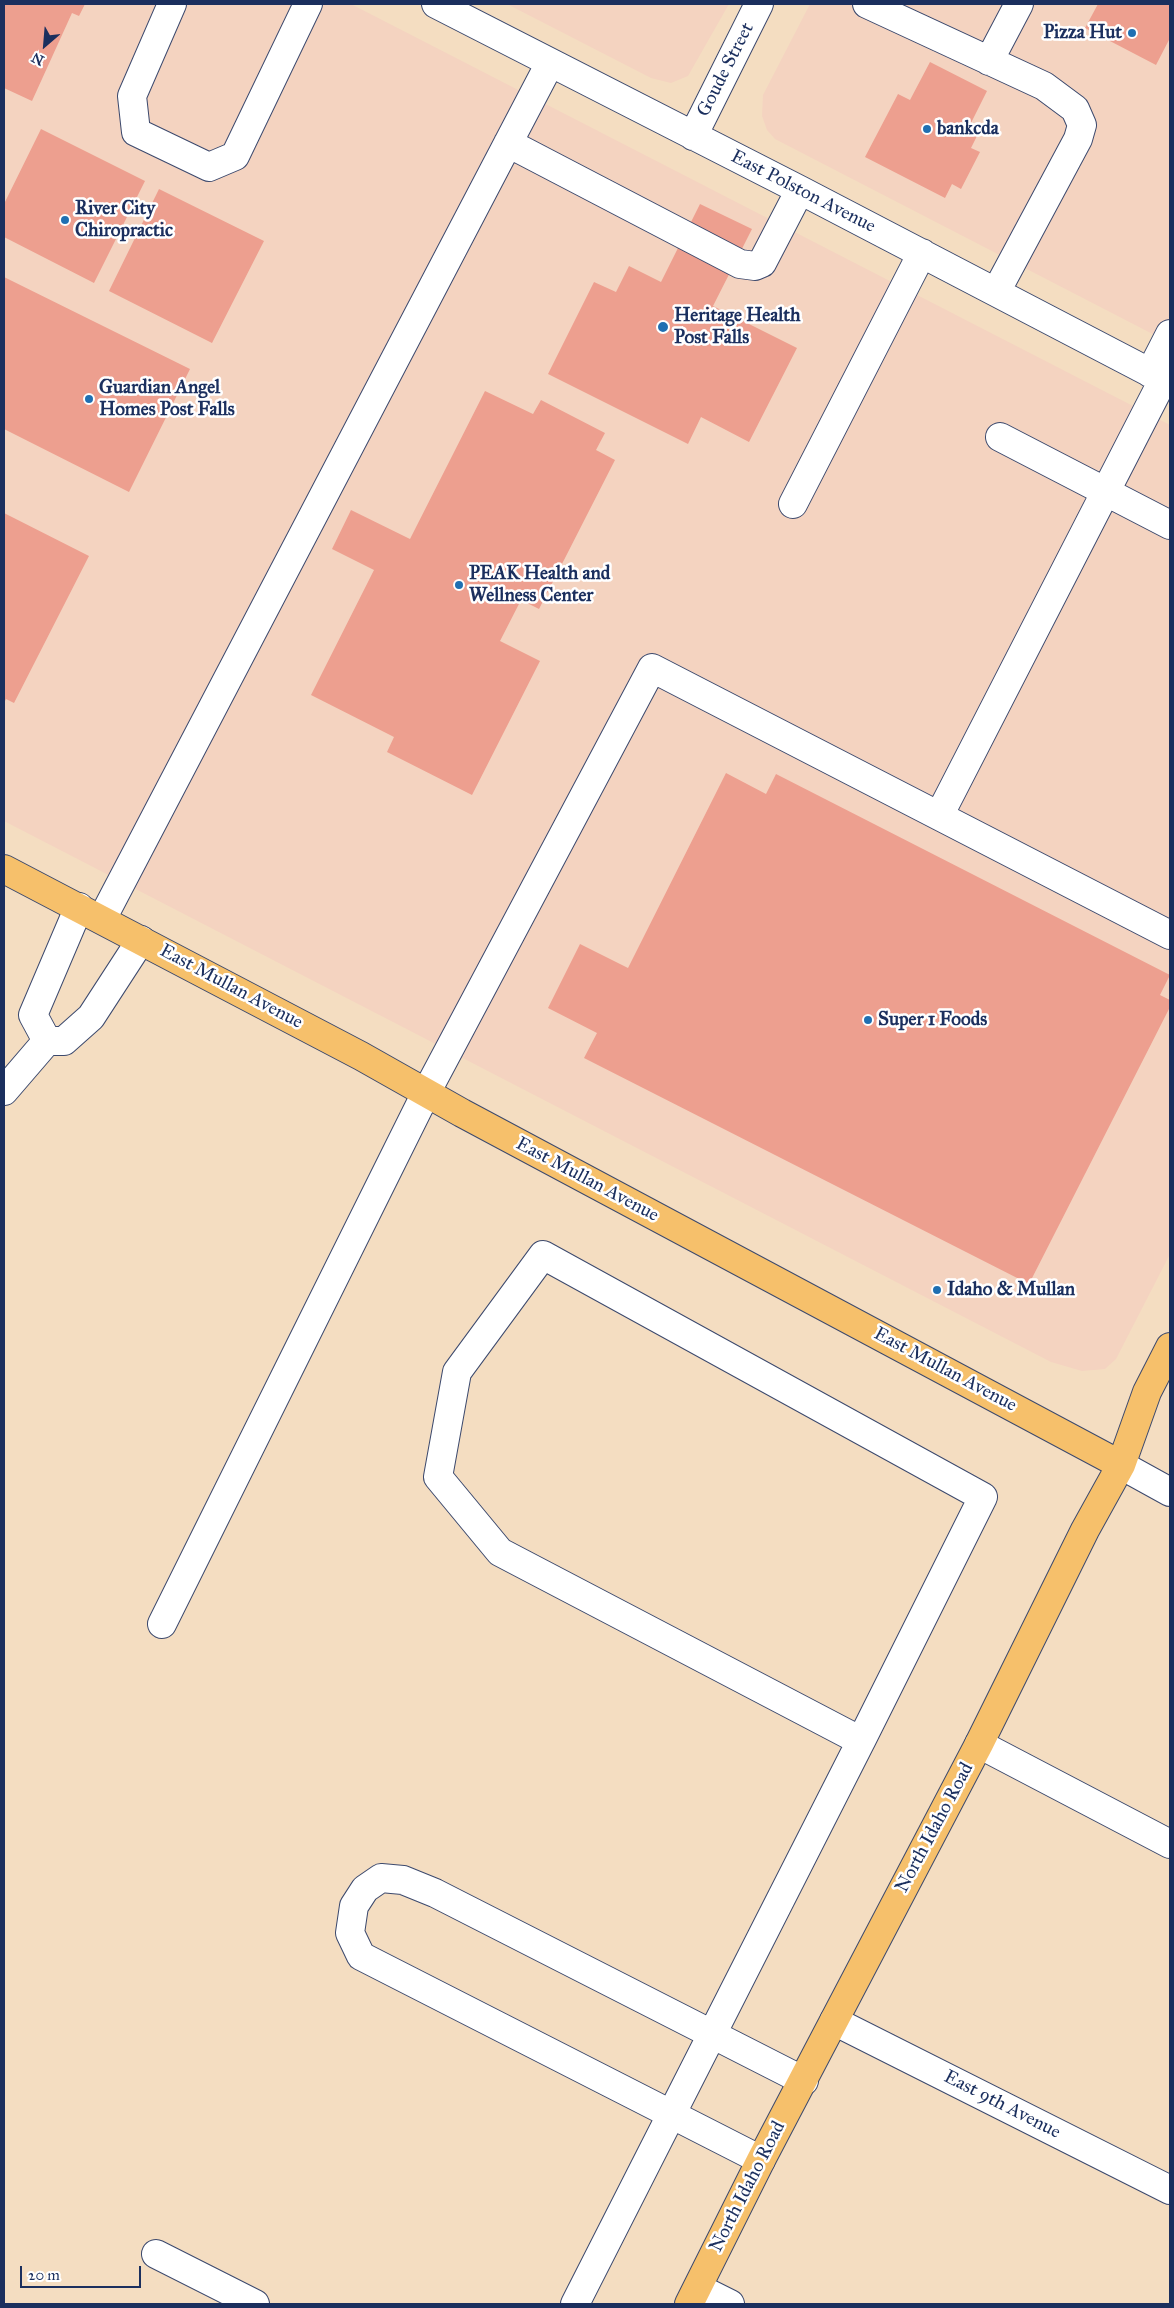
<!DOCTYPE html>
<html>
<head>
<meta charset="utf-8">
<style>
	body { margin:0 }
	#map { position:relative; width:1174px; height:2308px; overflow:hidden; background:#f4ddc1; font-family:"IM FELL Great Primer",serif }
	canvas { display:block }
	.frame { position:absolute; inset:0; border:5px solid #1b2f5e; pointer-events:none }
	.north { position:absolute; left:20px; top:20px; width:50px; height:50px; -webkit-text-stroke:4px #fff; paint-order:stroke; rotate:207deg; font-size:14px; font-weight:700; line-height:20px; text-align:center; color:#1b2f5e }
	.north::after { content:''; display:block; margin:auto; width:18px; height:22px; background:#1b2f5e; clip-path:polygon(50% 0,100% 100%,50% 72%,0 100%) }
	.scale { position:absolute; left:20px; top:2266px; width:121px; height:22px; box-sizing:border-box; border:2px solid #1b2f5e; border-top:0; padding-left:6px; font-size:15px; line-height:18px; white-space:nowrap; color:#1b2f5e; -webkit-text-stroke:4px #fff; paint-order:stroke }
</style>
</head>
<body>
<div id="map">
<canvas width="1174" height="2308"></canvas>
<div class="frame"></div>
<div class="north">N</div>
<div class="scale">20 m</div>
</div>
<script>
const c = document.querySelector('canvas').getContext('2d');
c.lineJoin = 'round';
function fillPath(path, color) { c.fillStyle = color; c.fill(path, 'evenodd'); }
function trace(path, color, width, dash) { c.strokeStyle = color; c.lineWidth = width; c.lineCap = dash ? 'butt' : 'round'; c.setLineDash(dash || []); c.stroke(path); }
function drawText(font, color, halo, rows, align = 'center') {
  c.font = font + ' "IM FELL Great Primer",serif'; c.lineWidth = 5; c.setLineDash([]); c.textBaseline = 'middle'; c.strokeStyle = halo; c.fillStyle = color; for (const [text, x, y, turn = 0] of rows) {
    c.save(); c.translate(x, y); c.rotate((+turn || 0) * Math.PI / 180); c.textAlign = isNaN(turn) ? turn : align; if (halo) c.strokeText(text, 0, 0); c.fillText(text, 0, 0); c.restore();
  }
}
const built = new Path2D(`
	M 4,4 L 351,4 L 1170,425 L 1170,1254 L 1116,1359 L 1105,1369 L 1082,1371 L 1051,1362 L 4,821 Z
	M 507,4 L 729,4 L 688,76 L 671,83 L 651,78 Z
	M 810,4 L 1170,4 L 1170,343 L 775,139 L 767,130 L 762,116 L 763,95 Z`);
const building = new Path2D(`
	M 4,4 L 85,4 L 79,16 L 72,13 L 32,101 L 4,88 Z
	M 1098,4 L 1170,4 L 1170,38 L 1156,65 L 1085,28 Z
	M 930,62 L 987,91 L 969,127 L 979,132 L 971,148 L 980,152 L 961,189 L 952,184 L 945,198 L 865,157 L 898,94 L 910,100 Z
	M 41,129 L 145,181 L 94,283 L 4,237 L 4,204 Z
	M 159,189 L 264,241 L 212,343 L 109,291 Z
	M 700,204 L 752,229 L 713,306 L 797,348 L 749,442 L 701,417 L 688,444 L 548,374 L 594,282 L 616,292 L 629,266 L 661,282 Z
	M 4,277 L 190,369 L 129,492 L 4,429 Z
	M 485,391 L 533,414 L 541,400 L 605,433 L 596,450 L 615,460 L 539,609 L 521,600 L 500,641 L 540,661 L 472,795 L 387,752 L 394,737 L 311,695 L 374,570 L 332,549 L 351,510 L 410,539 Z
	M 4,513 L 89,556 L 14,703 L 6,699 L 4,703 Z
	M 726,773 L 766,794 L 776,774 L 1170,975 L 1160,995 L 1170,1000 L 1170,1007 L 1029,1284 L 584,1058 L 597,1033 L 548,1008 L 580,944 L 628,968 Z`);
const minor = new Path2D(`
	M 172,4 L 132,96 L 136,132 L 209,167 L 235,156 L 308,4
	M 436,4 L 800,190 L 1170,383
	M 867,4 L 1044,86 L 1075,109 L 1082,125 L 1078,139 L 996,292
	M 989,61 L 1019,4
	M 693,136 L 759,4
	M 508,143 L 740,264 L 755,266 L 762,263 L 800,190
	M 1150,373 L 1170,334
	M 1000,437 L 1170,525
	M 793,504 L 922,253
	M 939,816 L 1163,380
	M 79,907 L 33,1015 L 47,1041 L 64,1041 L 91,1017 L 141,940
	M 102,919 L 550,63
	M 4,1091 L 47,1041
	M 543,1255 L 983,1497 L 861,1741 L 500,1552 L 438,1477 L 457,1372 Z
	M 1121,1465 L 1170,1492
	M 162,1624 L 426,1093 L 652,668 L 1170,935
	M 979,1744 L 1170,1844
	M 834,2021 L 1170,2190
	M 761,2160 L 361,1956 L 350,1933 L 354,1906 L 365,1889 L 381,1878 L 403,1880 L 435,1893 L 804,2081
	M 156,2254 L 255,2304
	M 698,2288 L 730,2304
	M 575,2304 L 861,1741`);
const major = new Path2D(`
	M 4,869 L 361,1056 L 462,1113 L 1121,1465
	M 689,2304 L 761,2160 L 979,1744 L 1085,1530 L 1121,1465 L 1147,1392 L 1170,1347`);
const markers = [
	[1132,33,5,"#1f6fb2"],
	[927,129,5,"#1f6fb2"],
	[65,220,5,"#1f6fb2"],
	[663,327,6,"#1f6fb2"],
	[89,399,5,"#1f6fb2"],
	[459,585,5,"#1f6fb2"],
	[868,1020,5,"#1f6fb2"],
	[937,1290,5,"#1f6fb2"]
];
const poiNames = [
	["Pizza Hut",1122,33,"right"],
	["bankcda",937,129],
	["River City",75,209],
	["Chiropractic",75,231],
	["Heritage Health",674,316],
	["Post Falls",674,338],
	["Guardian Angel",99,388],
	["Homes Post Falls",99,410],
	["PEAK Health and",469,574],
	["Wellness Center",469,596],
	["Super 1 Foods",878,1020],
	["Idaho & Mullan",947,1290]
];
const streetNames = [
	["Goude Street",726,70,-63],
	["East Polston Avenue",803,192,27],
	["East Mullan Avenue",231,987,28],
	["East Mullan Avenue",587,1180,28],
	["East Mullan Avenue",945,1370,28],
	["North Idaho Road",935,1828,-62],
	["East 9th Avenue",1002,2105,27],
	["North Idaho Road",748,2187,-63]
];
fillPath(built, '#f4d3c0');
fillPath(building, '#ed9f8f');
trace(minor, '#3c496d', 30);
trace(major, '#3c496d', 30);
trace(minor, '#fff', 28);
trace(major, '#f6c06b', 28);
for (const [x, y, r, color] of markers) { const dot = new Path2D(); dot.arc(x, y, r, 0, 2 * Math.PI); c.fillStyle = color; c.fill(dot); trace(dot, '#fff', 2); }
drawText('bold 19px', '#1b2f5e', '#fff', poiNames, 'left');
drawText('19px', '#1b2f5e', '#fff', streetNames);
</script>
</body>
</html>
